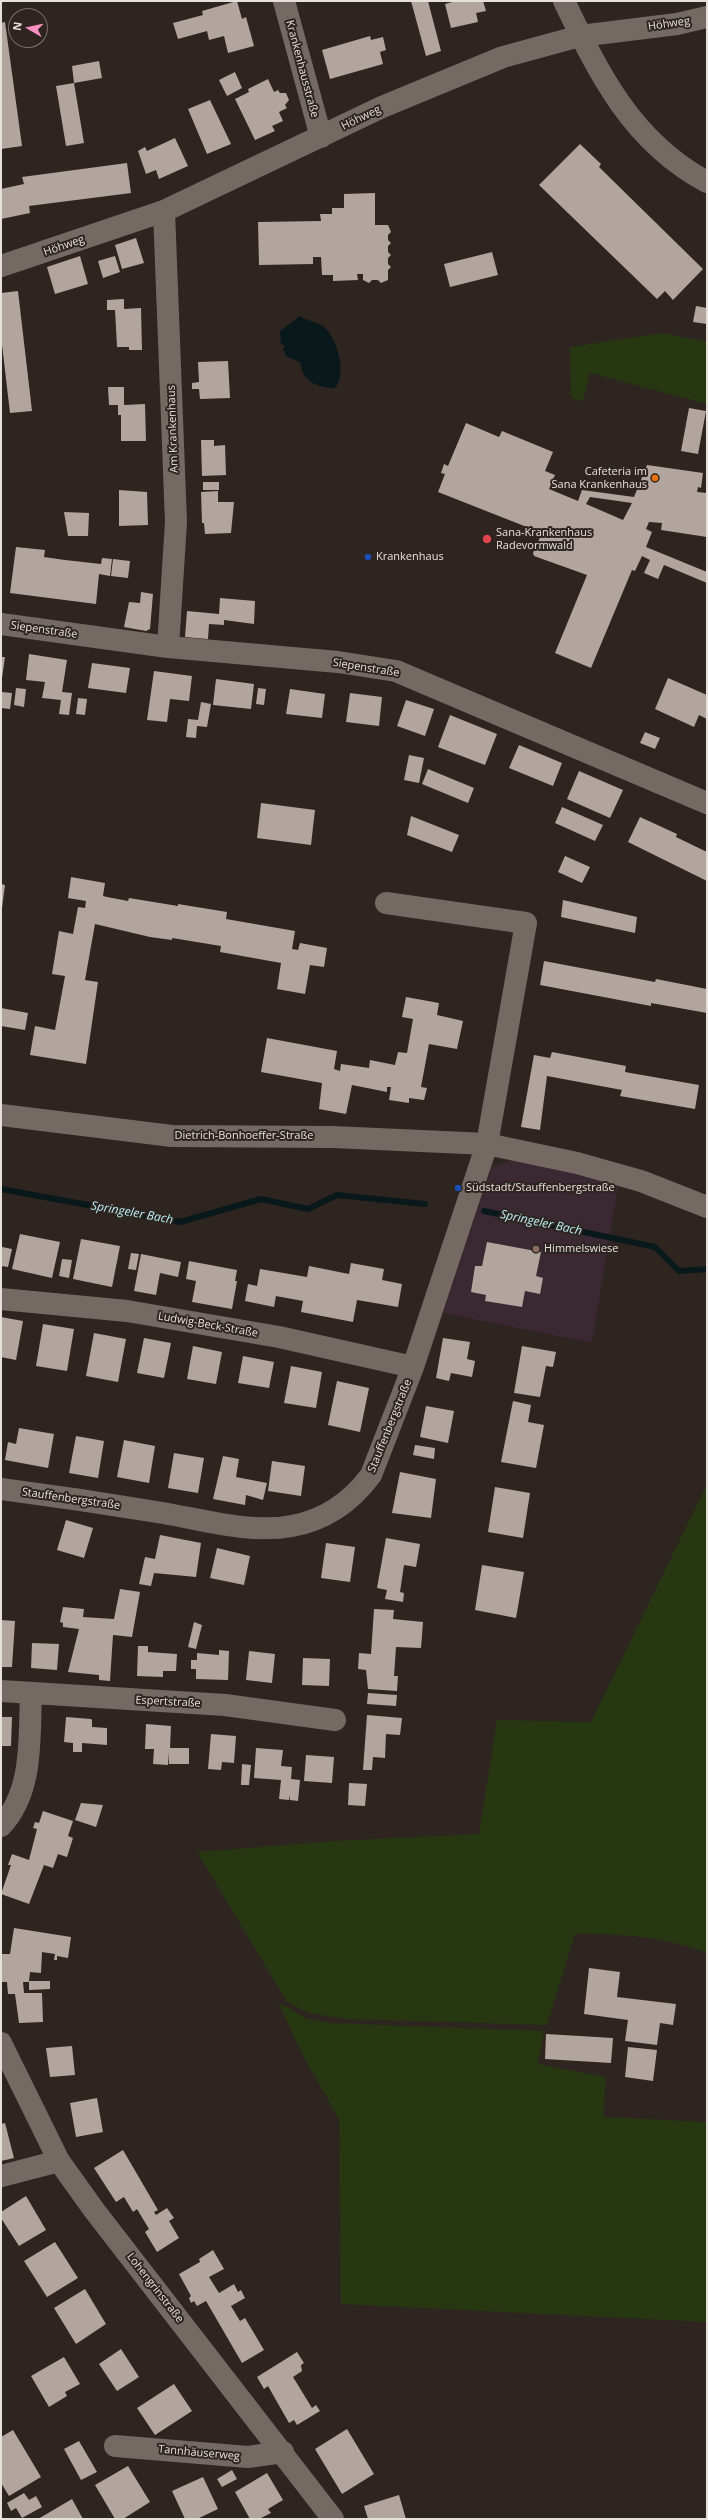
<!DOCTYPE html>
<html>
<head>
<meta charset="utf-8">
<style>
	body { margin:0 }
	#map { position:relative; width:708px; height:2520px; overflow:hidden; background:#2e2520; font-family:"Open Sans",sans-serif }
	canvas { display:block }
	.frame { position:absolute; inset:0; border:2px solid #e6e0dc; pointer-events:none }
	.north { position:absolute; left:8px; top:8px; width:40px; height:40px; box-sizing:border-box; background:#2e2520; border:1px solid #78706b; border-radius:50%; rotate:279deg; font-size:11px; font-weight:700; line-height:16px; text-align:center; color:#e6e0dc }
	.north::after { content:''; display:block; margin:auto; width:14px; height:18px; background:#fc8fc2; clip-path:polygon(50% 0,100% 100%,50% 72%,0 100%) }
</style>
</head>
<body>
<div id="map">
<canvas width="708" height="2520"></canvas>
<div class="frame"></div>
<div class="north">N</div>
</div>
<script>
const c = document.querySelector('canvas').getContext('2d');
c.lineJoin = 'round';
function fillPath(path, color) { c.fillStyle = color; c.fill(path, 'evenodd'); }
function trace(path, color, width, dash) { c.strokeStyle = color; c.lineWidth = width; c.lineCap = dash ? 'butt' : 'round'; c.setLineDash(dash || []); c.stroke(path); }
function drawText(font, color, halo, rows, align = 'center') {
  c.font = font + ' "Open Sans",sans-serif'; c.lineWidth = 4; c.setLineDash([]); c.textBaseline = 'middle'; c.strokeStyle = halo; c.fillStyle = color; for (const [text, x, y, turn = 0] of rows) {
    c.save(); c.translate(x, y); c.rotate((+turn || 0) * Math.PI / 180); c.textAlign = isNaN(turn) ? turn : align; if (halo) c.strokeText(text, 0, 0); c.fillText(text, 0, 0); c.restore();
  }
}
const education = new Path2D(`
	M 516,1159 L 554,1166 L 618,1186 L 592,1343 L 443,1313 L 492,1167 Z`);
const green = new Path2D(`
	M 662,333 L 707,342 L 707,404 L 590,373 L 583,401 L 571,398 L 570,347 Z
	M 707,1484 L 707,1953 C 663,1936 622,1934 575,1934 L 547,2025 L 347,2019 L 309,2013 L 287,2002 L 197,1852 L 334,1841 L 479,1834 L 497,1720 L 591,1722 Z
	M 278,2002 L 308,2019 L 331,2023 L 544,2031 L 538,2064 L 606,2077 L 603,2117 L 707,2122 L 707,2322 L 341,2304 L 339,2119 L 302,2054 Z`);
const water = new Path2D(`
	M 300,316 C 308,322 321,322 327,330 C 338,342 347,375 335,388 C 318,388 301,381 301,363 L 286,356 L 283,349 L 285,346 L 281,344 L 280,331 Z`);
const stream = new Path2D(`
	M 1,1189 L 180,1222 L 261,1199 L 308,1209 L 337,1195 L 425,1204
	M 484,1211 L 655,1247 L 679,1271 L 707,1269`);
const building = new Path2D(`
	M 237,1 L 242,19 L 246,17 L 254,46 L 228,53 L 224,36 L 209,40 L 207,31 L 178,39 L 173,23 L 203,15 L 202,11 Z
	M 411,1 L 428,1 L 441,51 L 426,56 Z
	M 456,1 L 483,1 L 486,11 L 476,13 L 478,22 L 451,28 L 445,4 Z
	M 5,22 L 22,146 L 1,149 L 1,23 Z
	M 370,36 L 371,40 L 383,37 L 386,50 L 380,52 L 383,64 L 330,79 L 322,50 Z
	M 99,61 L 102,78 L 74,83 L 84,143 L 66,146 L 56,86 L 74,83 L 72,66 Z
	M 235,72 L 242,88 L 227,96 L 219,80 Z
	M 268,79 L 274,92 L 278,90 L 280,93 L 286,93 L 289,100 L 285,105 L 287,108 L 279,112 L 283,121 L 272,126 L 275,131 L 255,140 L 235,99 L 249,92 L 248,89 Z
	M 210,100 L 231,144 L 207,154 L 188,109 Z
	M 175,138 L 188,166 L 159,179 L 156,170 L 146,174 L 138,151 L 145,147 L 147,151 Z
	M 580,144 L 601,164 L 599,167 L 703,269 L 673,300 L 665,291 L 657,299 L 539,185 Z
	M 127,163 L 131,193 L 29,206 L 30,213 L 1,219 L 1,189 L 24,184 L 22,177 Z
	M 375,193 L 375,225 L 388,225 L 391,232 L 388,235 L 388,240 L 391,243 L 388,246 L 388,252 L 391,255 L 388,258 L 388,264 L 391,267 L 388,270 L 388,280 L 381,283 L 378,280 L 372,280 L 369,283 L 363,280 L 363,274 L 357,274 L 358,280 L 333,281 L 333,275 L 322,275 L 321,257 L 313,257 L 313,264 L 259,265 L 258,222 L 321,221 L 320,214 L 332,214 L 332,208 L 344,208 L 344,194 Z
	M 136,238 L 144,263 L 122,269 L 115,245 Z
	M 492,252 L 498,275 L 450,287 L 444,264 Z
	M 80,256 L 88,284 L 55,294 L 47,267 Z
	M 115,256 L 120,272 L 103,278 L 98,261 Z
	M 18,291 L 32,411 L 10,413 L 1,336 L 1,293 Z
	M 124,299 L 124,309 L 141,308 L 142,350 L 129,350 L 129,347 L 117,347 L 115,310 L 107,310 L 107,300 Z
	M 696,306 L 707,308 L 707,324 L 693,322 Z
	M 228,361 L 230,398 L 200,399 L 199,389 L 192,389 L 192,383 L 199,382 L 198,362 Z
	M 108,387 L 124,387 L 124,405 L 145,404 L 146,441 L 121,441 L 121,415 L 118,415 L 118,405 L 109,405 Z
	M 689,408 L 706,411 L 698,454 L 681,451 Z
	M 466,423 L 499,437 L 502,431 L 553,452 L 545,471 L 555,475 L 549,489 L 578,501 L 582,490 L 634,497 L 647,465 L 703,473 L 701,488 L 698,487 L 697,492 L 707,493 L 707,537 L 661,530 L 662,523 L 649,522 L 646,529 L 652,532 L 646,547 L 707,572 L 707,583 L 664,565 L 658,579 L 644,573 L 650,560 L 642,556 L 635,571 L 632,570 L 591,668 L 555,653 L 587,575 L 534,556 L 533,553 L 542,533 L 438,492 L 445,474 L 441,473 L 444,464 L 448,466 ZM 590,497 L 632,503 L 623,520 L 586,504 Z
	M 201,440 L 214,440 L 214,446 L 225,445 L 226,475 L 202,476 Z
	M 203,482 L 219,482 L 219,490 L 203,490 Z
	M 119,490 L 147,492 L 148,525 L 119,526 Z
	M 218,491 L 218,502 L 234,502 L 231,533 L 205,534 L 204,523 L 202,523 L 201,492 Z
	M 64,512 L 89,513 L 88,536 L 68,536 Z
	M 16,547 L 45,550 L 44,557 L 65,560 L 101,564 L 102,558 L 112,559 L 110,576 L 99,574 L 96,604 L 10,593 Z
	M 113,559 L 130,561 L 128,578 L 111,576 Z
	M 141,592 L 153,594 L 150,629 L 146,631 L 124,627 L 129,602 L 140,603 Z
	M 220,598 L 255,601 L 254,624 L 224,620 L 224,625 L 209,624 L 208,639 L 185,637 L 187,611 L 219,614 Z
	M 29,654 L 67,660 L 62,692 L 72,693 L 69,715 L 59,714 L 61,700 L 42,698 L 45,682 L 26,680 Z
	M 1,657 L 5,657 L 2,678 L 1,678 Z
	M 92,663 L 130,668 L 126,693 L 88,688 Z
	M 154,671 L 192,676 L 189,701 L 170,699 L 167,722 L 147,720 Z
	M 668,678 L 707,695 L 707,719 L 699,715 L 694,727 L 655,709 Z
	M 216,679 L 254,684 L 251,709 L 213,705 Z
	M 16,688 L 26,689 L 24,707 L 14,705 Z
	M 258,688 L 266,689 L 264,705 L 256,704 Z
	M 290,689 L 325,694 L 322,718 L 286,714 Z
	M 2,692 L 12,693 L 10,709 L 1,708 Z
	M 350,693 L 382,697 L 379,726 L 346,722 Z
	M 78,698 L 87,699 L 85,715 L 76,714 Z
	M 406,700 L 434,709 L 425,736 L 397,726 Z
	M 201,702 L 211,704 L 207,727 L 197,726 L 196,738 L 186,737 L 188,719 L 198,720 Z
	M 450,715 L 497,734 L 485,765 L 438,747 Z
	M 645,732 L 660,738 L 655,749 L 640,743 Z
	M 519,745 L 562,763 L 553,786 L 509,768 Z
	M 409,755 L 424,758 L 419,783 L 404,780 Z
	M 428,769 L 474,788 L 468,803 L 422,784 Z
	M 579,771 L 623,790 L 610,818 L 567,799 Z
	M 261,803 L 315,810 L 311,845 L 257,838 Z
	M 562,807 L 603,825 L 595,841 L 555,823 Z
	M 411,816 L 459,835 L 452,852 L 407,835 Z
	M 640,817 L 677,834 L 676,837 L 707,852 L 707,881 L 628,842 Z
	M 565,856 L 590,867 L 582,883 L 558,872 Z
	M 71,877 L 105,883 L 103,896 L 107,897 L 128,901 L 129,898 L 178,906 L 178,904 L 227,912 L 226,919 L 295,931 L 292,949 L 298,950 L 300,943 L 327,948 L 324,967 L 310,965 L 305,994 L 277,989 L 281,963 L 220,952 L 221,946 L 172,938 L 172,940 L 150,937 L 95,924 L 85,980 L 98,982 L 86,1064 L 30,1055 L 35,1026 L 55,1030 L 65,976 L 52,974 L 59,931 L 73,934 L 78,907 L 85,908 L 86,901 L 68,898 Z
	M 1,884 L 5,885 L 2,908 L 1,908 Z
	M 563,900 L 637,917 L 635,933 L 561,917 Z
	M 544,961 L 655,982 L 656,979 L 707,989 L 707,1013 L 651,1003 L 651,1006 L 540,985 Z
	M 406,997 L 439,1003 L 437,1015 L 463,1021 L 457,1049 L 429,1044 L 421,1087 L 427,1088 L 424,1100 L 409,1098 L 409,1103 L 389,1100 L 391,1087 L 387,1087 L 387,1092 L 352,1085 L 346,1114 L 319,1109 L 322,1083 L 261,1072 L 267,1038 L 337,1051 L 334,1069 L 340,1071 L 341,1064 L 369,1068 L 370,1060 L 395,1065 L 398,1052 L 407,1053 L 413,1019 L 402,1017 Z
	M 1,1008 L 28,1013 L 25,1030 L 1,1026 Z
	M 552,1052 L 626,1066 L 625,1072 L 699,1085 L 695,1109 L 620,1096 L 622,1090 L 547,1076 L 540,1130 L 521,1127 L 534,1055 L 550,1058 Z
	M 20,1234 L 60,1242 L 52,1278 L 12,1269 Z
	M 81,1239 L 120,1246 L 112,1287 L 73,1279 Z
	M 487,1242 L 541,1252 L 536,1276 L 543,1278 L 540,1294 L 525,1291 L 522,1307 L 485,1301 L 486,1295 L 471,1292 L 475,1266 L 482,1266 Z
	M 2,1247 L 12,1249 L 8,1267 L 1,1266 Z
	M 131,1253 L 139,1254 L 136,1270 L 128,1269 Z
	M 141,1254 L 181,1262 L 178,1277 L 160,1273 L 156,1295 L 134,1291 Z
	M 62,1259 L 72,1260 L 69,1278 L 59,1276 Z
	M 189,1261 L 237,1270 L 235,1281 L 237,1281 L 232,1309 L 192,1302 L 196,1281 L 186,1279 Z
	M 351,1263 L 384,1269 L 382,1280 L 402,1284 L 398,1307 L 357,1300 L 353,1322 L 301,1312 L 303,1301 L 276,1296 L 274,1307 L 245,1301 L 248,1284 L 257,1286 L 260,1269 L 307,1277 L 309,1266 L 349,1274 Z
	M 1,1317 L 23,1321 L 16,1360 L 1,1357 Z
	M 43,1324 L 74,1329 L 67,1371 L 36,1366 Z
	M 94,1333 L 126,1339 L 118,1382 L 86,1376 Z
	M 144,1338 L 171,1343 L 164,1378 L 137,1373 Z
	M 443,1338 L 470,1342 L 467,1359 L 475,1361 L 472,1377 L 451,1373 L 449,1381 L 436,1378 Z
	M 193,1346 L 222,1352 L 216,1384 L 187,1379 Z
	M 522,1346 L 556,1352 L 553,1367 L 546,1366 L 540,1397 L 514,1393 Z
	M 243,1356 L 274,1362 L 269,1388 L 238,1383 Z
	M 291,1366 L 322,1372 L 316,1408 L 284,1403 Z
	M 337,1381 L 369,1388 L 360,1432 L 328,1425 Z
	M 513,1401 L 531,1405 L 528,1422 L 544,1425 L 536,1468 L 501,1462 Z
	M 426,1406 L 454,1411 L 448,1443 L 420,1437 Z
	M 19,1428 L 54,1434 L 48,1468 L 5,1460 L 8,1442 L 16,1444 Z
	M 76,1436 L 104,1441 L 98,1478 L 69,1473 Z
	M 124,1440 L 155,1446 L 149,1483 L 117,1477 Z
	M 415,1445 L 435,1448 L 434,1459 L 413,1455 Z
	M 174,1453 L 204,1458 L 198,1493 L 168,1488 Z
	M 223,1456 L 239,1459 L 236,1477 L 267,1483 L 263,1500 L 246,1495 L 245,1505 L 213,1499 Z
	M 272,1461 L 305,1466 L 301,1496 L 268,1491 Z
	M 400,1472 L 436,1479 L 431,1518 L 392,1513 Z
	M 495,1487 L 530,1493 L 523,1538 L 488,1532 Z
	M 66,1520 L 93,1528 L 84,1558 L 57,1550 Z
	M 160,1535 L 201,1543 L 196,1577 L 154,1573 L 151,1586 L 139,1584 L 145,1557 L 155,1559 Z
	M 386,1538 L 420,1544 L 416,1567 L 404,1565 L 400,1592 L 404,1593 L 403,1602 L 385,1599 L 387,1590 L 377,1588 Z
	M 326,1543 L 355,1547 L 350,1582 L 321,1578 Z
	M 217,1548 L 250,1556 L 244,1585 L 210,1578 Z
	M 482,1565 L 524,1572 L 516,1618 L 475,1610 Z
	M 120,1589 L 140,1592 L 132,1637 L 113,1635 L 110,1681 L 99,1680 L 99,1675 L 68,1672 L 79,1629 L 63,1627 L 63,1623 L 60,1622 L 63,1607 L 84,1609 L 83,1617 L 114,1619 Z
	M 374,1609 L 394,1610 L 393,1619 L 423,1622 L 421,1648 L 396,1647 L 394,1676 L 398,1676 L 397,1691 L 368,1689 L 366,1670 L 358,1669 L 359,1653 L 371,1654 Z
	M 1,1620 L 15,1621 L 12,1667 L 1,1667 Z
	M 194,1622 L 202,1625 L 196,1649 L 188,1647 Z
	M 32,1643 L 59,1644 L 57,1670 L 31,1668 Z
	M 138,1646 L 148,1646 L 148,1652 L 177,1654 L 176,1671 L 163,1671 L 163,1677 L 137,1676 Z
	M 219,1650 L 229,1651 L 228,1680 L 196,1679 L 196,1669 L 191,1669 L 191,1660 L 197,1660 L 197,1653 L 219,1655 Z
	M 249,1651 L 275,1654 L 272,1683 L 246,1680 Z
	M 303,1658 L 330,1659 L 329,1686 L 302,1685 Z
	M 368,1693 L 397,1695 L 396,1706 L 367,1704 Z
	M 367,1715 L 402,1718 L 400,1735 L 386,1734 L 385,1758 L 373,1757 L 372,1770 L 363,1770 Z
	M 1,1717 L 12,1717 L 11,1746 L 1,1746 Z
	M 66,1717 L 91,1719 L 92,1720 L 92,1727 L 107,1728 L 107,1745 L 82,1743 L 82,1752 L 73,1752 L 73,1743 L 64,1742 Z
	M 146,1724 L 171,1726 L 170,1748 L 189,1748 L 189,1764 L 169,1764 L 169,1752 L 168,1765 L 153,1764 L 154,1749 L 145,1749 Z
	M 211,1734 L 236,1736 L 234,1763 L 222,1762 L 221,1770 L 208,1769 Z
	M 256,1748 L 283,1750 L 281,1766 L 292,1767 L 291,1779 L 300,1780 L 298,1801 L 290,1800 L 290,1795 L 289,1800 L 279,1799 L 281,1780 L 254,1778 Z
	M 306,1755 L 334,1757 L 332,1783 L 304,1781 Z
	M 242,1764 L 251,1765 L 249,1785 L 241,1785 Z
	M 349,1783 L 367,1784 L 365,1806 L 348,1805 Z
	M 81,1803 L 103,1805 L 96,1827 L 75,1820 Z
	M 43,1811 L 73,1821 L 68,1836 L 73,1838 L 67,1857 L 58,1854 L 53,1868 L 44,1865 L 29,1904 L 1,1894 L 11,1865 L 8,1865 L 12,1854 L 29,1860 L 37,1829 L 33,1828 L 35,1822 L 39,1823 Z
	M 14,1928 L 71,1937 L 68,1958 L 57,1956 L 57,1960 L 54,1960 L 55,1954 L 42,1952 L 41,1973 L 30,1972 L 29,1981 L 50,1981 L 50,1989 L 29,1990 L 29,1982 L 23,1982 L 24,1993 L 42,1993 L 43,2022 L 19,2023 L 15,1994 L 8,1994 L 7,1982 L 1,1982 L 1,1954 L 10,1954 Z
	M 589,1968 L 620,1972 L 617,1997 L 676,2004 L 673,2025 L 660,2023 L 657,2045 L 625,2041 L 628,2020 L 584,2014 Z
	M 546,2034 L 613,2038 L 611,2063 L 545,2059 Z
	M 72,2046 L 75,2075 L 50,2077 L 46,2048 Z
	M 628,2047 L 657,2050 L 653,2081 L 625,2077 Z
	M 97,2098 L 103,2132 L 76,2137 L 70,2103 Z
	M 5,2123 L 14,2158 L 1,2161 L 1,2124 Z
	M 123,2150 L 158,2210 L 154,2212 L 156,2215 L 167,2208 L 174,2218 L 169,2221 L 179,2238 L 157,2252 L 145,2232 L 149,2229 L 137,2209 L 133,2212 L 124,2197 L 116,2202 L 94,2168 Z
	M 26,2196 L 46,2230 L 19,2246 L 1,2218 L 1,2212 Z
	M 55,2242 L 78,2278 L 47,2297 L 24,2261 Z
	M 213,2250 L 224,2269 L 209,2277 L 219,2293 L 234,2284 L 238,2292 L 241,2290 L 245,2298 L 231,2306 L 240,2321 L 245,2318 L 264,2350 L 242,2363 L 206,2301 L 197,2306 L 194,2301 L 191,2303 L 189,2298 L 191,2296 L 179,2274 L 200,2262 L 199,2259 Z
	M 85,2289 L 106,2324 L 76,2344 L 54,2308 Z
	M 121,2349 L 139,2377 L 117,2391 L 99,2364 Z
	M 297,2352 L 304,2363 L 301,2365 L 302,2371 L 293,2377 L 312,2408 L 316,2405 L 320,2411 L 297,2425 L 294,2420 L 289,2423 L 268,2386 L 264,2389 L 257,2377 Z
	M 64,2357 L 80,2384 L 65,2392 L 67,2396 L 49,2407 L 31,2376 Z
	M 174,2384 L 192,2411 L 155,2435 L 137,2408 Z
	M 347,2429 L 374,2474 L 342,2494 L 315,2449 Z
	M 13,2430 L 41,2477 L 9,2496 L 1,2483 L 1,2437 Z
	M 79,2441 L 97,2472 L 81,2480 L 64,2449 Z
	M 128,2466 L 150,2502 L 123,2519 L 115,2519 L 95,2485 Z
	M 232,2470 L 237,2479 L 222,2487 L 217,2479 Z
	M 267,2473 L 283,2500 L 268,2509 L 271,2513 L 259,2519 L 250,2519 L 235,2492 Z
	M 203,2477 L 218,2509 L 197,2519 L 185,2519 L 172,2491 Z
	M 24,2493 L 29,2500 L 36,2496 L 42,2507 L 22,2518 L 16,2508 L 11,2511 L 7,2503 Z
	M 399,2495 L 406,2519 L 368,2519 L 364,2506 Z
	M 72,2499 L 83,2519 L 38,2519 Z`);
const street = new Path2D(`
	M 284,1 L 321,137
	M 564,1 C 599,74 632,142 707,182
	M 164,211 L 176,522 L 168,647
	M 1,266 L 164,211 L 382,107 L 503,57 L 580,36 L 677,24 L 707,17
	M 1,624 L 168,647 L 338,662 L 396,671 L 707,803
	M 1,1115 L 172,1136 L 333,1137 L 487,1144 L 577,1163 L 641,1181 L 707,1207
	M 1,1299 L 127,1311 L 279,1337 L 413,1367
	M 1,1489 C 55,1496 109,1504 163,1513 C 204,1520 250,1534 292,1526 C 325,1520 351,1502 371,1475 L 413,1367 L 487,1144 L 526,923 L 386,903
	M 1,1691 L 225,1705 L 335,1720
	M 1,1826 C 34,1791 29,1737 31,1693
	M 1,2043 L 59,2161 L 94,2210 L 333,2519
	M 1,2176 L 59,2161
	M 115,2446 L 248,2457 L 283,2452`);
const markers = [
	[655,478,4,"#e8710a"],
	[487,539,5,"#e0444e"],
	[368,557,4,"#1a4fb4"],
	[458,1188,4,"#1a4fb4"],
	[536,1249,4,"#8d6e63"]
];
const streetNames = [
	["Höhweg",669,24,-8],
	["Krankenhausstraße",302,69,75],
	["Höhweg",361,118,-26],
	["Höhweg",64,246,-19],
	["Am Krankenhaus",173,429,-92],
	["Siepenstraße",44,630,8],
	["Siepenstraße",366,668,9],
	["Dietrich-Bonhoeffer-Straße",244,1136],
	["Ludwig-Beck-Straße",208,1325,10],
	["Stauffenbergstraße",390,1426,-68],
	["Stauffenbergstraße",71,1499,8],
	["Espertstraße",168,1702,3],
	["Lohengrinstraße",155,2288,52],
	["Tannhäuserweg",199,2453,5]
];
const poiNames = [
	["Cafeteria im",647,472,"right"],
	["Sana Krankenhaus",647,485,"right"],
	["Sana-Krankenhaus",496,533],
	["Radevormwald",496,546],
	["Krankenhaus",376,557],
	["Südstadt/Stauffenbergstraße",466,1188],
	["Himmelswiese",544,1249]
];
const waterNames = [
	["Springeler Bach",132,1213,10],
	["Springeler Bach",541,1223,12]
];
fillPath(education, '#3a2932');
fillPath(green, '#263712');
fillPath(water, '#09181b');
trace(stream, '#09181b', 6);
fillPath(building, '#b2a59e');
trace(street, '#756a63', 22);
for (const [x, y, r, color] of markers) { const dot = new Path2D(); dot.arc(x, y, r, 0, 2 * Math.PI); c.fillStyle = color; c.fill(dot); trace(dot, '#2e2520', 1.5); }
drawText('11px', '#e6e0dc', '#2e2520', streetNames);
drawText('11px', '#e6e0dc', '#2e2520', poiNames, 'left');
drawText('italic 12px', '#bbeef7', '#2e2520', waterNames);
</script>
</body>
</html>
